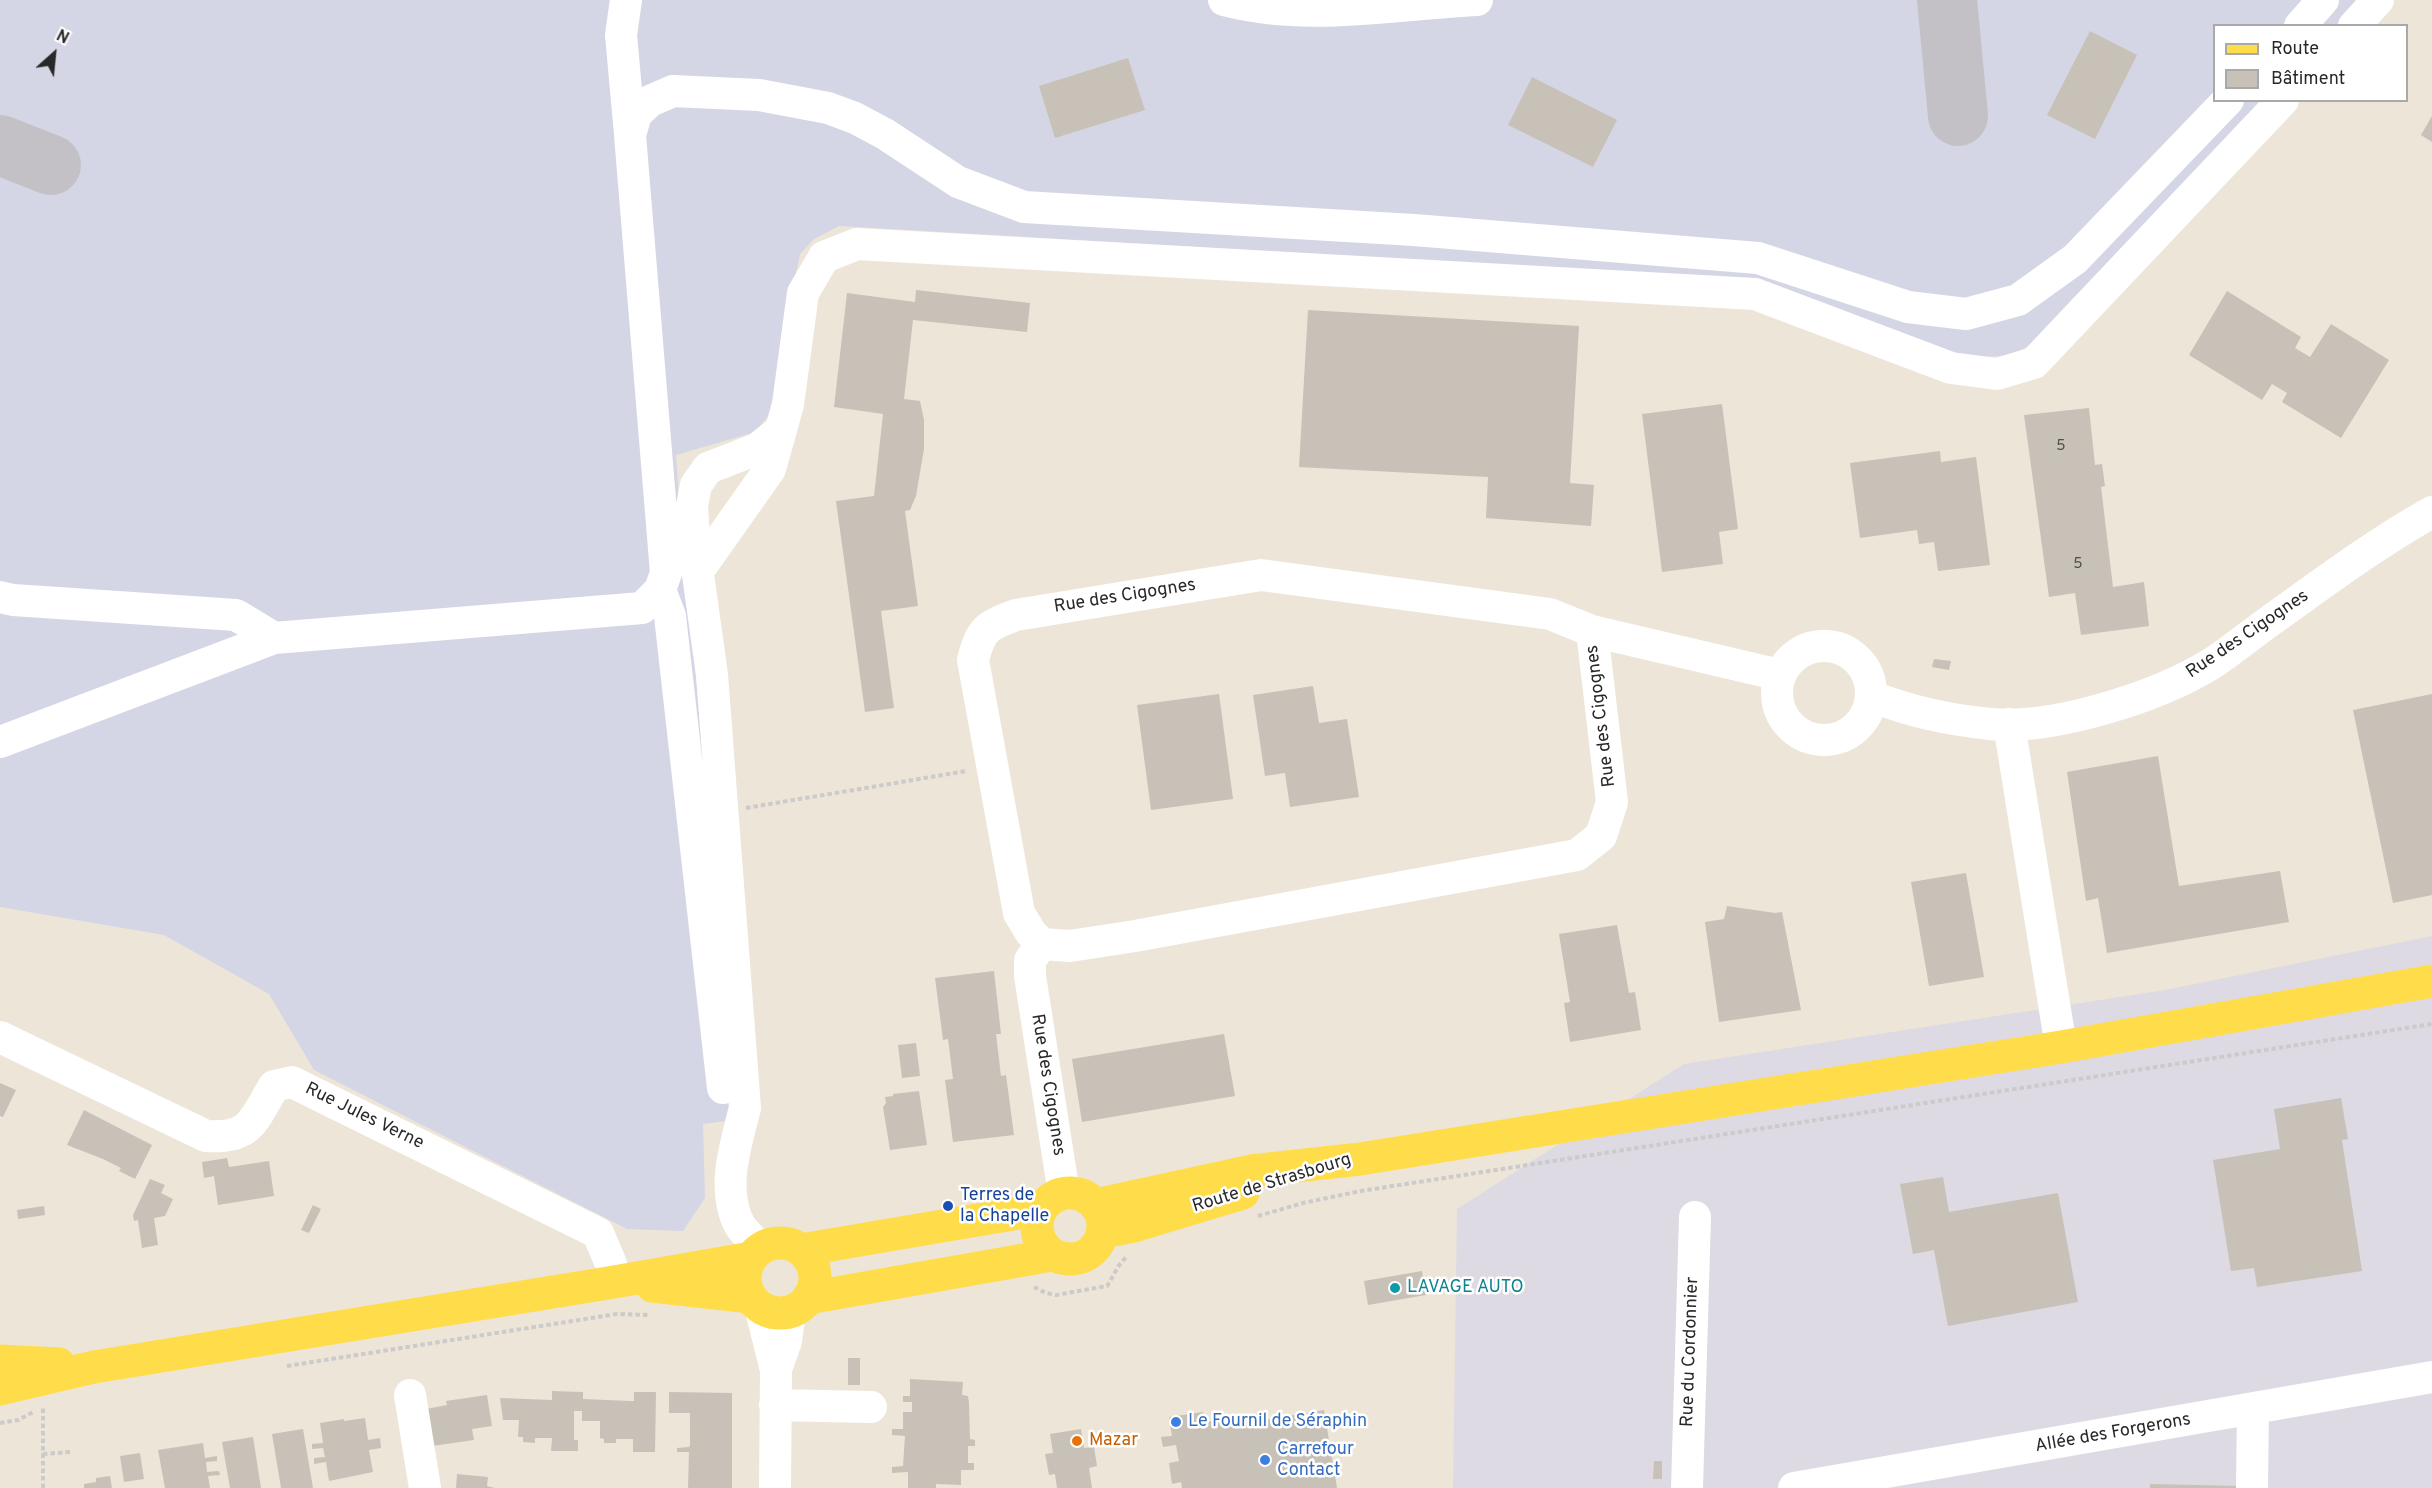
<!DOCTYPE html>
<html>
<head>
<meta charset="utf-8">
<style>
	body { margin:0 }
	#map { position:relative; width:2432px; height:1488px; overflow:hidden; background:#ede5d8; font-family:Overpass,sans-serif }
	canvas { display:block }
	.legend { position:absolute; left:2213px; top:24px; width:195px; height:78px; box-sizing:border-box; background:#fff; border:2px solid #a9a9a9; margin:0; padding:8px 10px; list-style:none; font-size:18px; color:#282828 }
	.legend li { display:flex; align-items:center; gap:12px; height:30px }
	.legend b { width:30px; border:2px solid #a9a9a9 }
	.north { position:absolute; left:24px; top:24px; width:60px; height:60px; -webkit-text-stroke:4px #fff; paint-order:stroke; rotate:27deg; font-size:16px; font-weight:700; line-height:24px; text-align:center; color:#282828 }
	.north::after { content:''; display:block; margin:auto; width:21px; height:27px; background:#282828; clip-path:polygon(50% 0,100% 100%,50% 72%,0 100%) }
</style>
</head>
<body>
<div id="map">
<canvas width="2432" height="1488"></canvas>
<ul class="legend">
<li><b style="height:8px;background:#ffdd4a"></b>Route</li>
<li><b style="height:16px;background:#c7c1b8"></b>Bâtiment</li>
</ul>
<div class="north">N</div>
</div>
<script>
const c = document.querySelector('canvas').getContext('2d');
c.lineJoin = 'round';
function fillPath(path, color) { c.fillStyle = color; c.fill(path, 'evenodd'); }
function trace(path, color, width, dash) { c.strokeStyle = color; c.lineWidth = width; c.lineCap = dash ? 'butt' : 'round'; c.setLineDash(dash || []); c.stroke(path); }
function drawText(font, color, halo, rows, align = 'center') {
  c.font = font + ' Overpass,sans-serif'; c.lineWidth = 5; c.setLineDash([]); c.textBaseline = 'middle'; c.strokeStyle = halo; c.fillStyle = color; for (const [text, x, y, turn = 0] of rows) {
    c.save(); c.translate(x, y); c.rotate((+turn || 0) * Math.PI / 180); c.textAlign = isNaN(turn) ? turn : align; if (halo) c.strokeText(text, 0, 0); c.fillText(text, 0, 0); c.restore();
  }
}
const industrial = new Path2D(`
	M 2432,936 L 2432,1488 L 1453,1488 L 1457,1209 L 1684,1064 L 2165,990 Z`);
const airport = new Path2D(`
	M 0,0 L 2360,0 L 2336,25 L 2214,26 L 2214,100 L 2265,101 L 2038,342 L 2007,356 L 1978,357 L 1948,354 L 1761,280 L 839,226 L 814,239 L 800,254 L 792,292 L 779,388 L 769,415 L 755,432 L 676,455 L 679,501 L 710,823 L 734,1120 L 703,1124 L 705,1198 L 683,1231 L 627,1229 L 314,1070 L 269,994 L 164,935 L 0,907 Z`);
const taxiway = new Path2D(`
	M 1947,0 L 1958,116
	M 0,145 L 51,165`);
const building = new Path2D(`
	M 2090,31 L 2137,55 L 2095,139 L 2047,115 Z
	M 1128,58 L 1145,110 L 1055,138 L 1039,86 Z
	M 1532,77 L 1617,120 L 1593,167 L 1508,125 Z
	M 2432,116 L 2432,142 L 2421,135 Z
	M 916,290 L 1030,303 L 1027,332 L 913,320 L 904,399 L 920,401 L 924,420 L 924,449 L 916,496 L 910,510 L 905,511 L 918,606 L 881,611 L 894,708 L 865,712 L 836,501 L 874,496 L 883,414 L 834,407 L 847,293 L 915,302 Z
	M 2227,291 L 2301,337 L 2295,348 L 2310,357 L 2331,324 L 2389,360 L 2341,438 L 2282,402 L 2287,393 L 2272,384 L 2262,400 L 2189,355 Z
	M 1308,310 L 1579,326 L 1570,483 L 1594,485 L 1591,526 L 1486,518 L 1488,477 L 1299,467 Z
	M 1722,404 L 1738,529 L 1719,532 L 1723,564 L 1662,572 L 1642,414 Z
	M 2089,408 L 2095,465 L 2102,464 L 2105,486 L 2101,487 L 2113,587 L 2144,582 L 2149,626 L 2081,635 L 2075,593 L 2049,597 L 2024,415 Z
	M 1940,451 L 1941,462 L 1976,457 L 1990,565 L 1938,571 L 1934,542 L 1919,544 L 1917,530 L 1860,538 L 1850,463 Z
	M 1934,659 L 1951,661 L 1949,670 L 1932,667 Z
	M 1313,686 L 1319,723 L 1347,719 L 1359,797 L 1290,807 L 1285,773 L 1265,776 L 1253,695 Z
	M 1219,694 L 1233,799 L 1151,810 L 1137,705 Z
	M 2432,694 L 2432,895 L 2393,903 L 2353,710 Z
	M 2158,756 L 2179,886 L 2280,871 L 2289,922 L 2107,953 L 2098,898 L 2086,901 L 2067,772 Z
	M 1966,873 L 1984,977 L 1929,986 L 1911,882 Z
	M 1727,906 L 1775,913 L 1782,912 L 1801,1010 L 1719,1022 L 1705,922 L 1724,919 Z
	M 1617,925 L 1629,993 L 1635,992 L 1641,1030 L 1570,1042 L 1564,1003 L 1570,1002 L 1559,934 Z
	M 994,971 L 1001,1034 L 996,1034 L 1001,1076 L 1006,1075 L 1014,1135 L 953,1142 L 945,1080 L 953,1079 L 948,1039 L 943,1040 L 935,978 Z
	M 1224,1034 L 1235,1096 L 1082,1122 L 1072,1059 Z
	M 916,1043 L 920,1076 L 902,1078 L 898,1045 Z
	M 0,1083 L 16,1090 L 3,1117 L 0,1116 Z
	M 919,1091 L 927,1145 L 890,1150 L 883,1107 L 886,1103 L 885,1097 L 893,1096 L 893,1094 Z
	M 2341,1098 L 2348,1139 L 2342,1140 L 2362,1271 L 2257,1287 L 2254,1268 L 2231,1271 L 2213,1160 L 2280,1149 L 2274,1109 Z
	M 84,1110 L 152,1145 L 135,1179 L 119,1171 L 121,1168 L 103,1159 L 67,1145 Z
	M 227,1158 L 229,1167 L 269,1161 L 274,1196 L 218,1205 L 214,1176 L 204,1178 L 202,1162 Z
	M 1943,1177 L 1949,1212 L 2058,1193 L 2078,1302 L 1948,1326 L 1934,1250 L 1913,1254 L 1900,1184 Z
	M 150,1179 L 165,1185 L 161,1193 L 173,1199 L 165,1216 L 154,1218 L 158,1245 L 142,1248 L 138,1220 L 134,1221 L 133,1215 Z
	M 313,1205 L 321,1209 L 309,1233 L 301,1230 Z
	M 44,1206 L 45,1215 L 18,1219 L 17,1210 Z
	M 1422,1271 L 1426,1295 L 1368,1305 L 1364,1281 Z
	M 848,1358 L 860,1358 L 860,1385 L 848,1385 Z
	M 910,1379 L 963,1382 L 962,1395 L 968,1396 L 969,1403 L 970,1439 L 975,1440 L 975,1446 L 968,1446 L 968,1463 L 974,1463 L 974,1470 L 961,1470 L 961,1485 L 936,1484 L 936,1488 L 908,1488 L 908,1472 L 892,1473 L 892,1467 L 903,1466 L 905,1436 L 892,1435 L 892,1429 L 903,1429 L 903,1412 L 912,1412 L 912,1402 L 903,1402 L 903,1396 L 910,1396 Z
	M 552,1391 L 583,1392 L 583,1399 L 630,1401 L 634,1401 L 634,1392 L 656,1392 L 655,1452 L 633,1452 L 633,1439 L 616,1439 L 616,1443 L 604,1443 L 604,1439 L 600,1438 L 600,1421 L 582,1421 L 582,1411 L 574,1411 L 574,1440 L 578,1440 L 578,1451 L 551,1451 L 552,1438 L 535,1438 L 535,1443 L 523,1442 L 523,1437 L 518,1437 L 519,1420 L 503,1420 L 500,1398 L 552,1400 Z
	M 669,1392 L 732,1393 L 732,1488 L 688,1488 L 689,1452 L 677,1452 L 677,1448 L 689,1447 L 690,1445 L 690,1413 L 669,1413 Z
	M 487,1395 L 492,1426 L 472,1429 L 474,1440 L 432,1446 L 426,1409 L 447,1405 L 446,1401 Z
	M 1324,1410 L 1337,1488 L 1182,1488 L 1181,1482 L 1172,1484 L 1169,1463 L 1179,1461 L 1176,1445 L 1163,1447 L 1161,1437 L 1172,1436 L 1169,1417 L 1203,1412 L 1205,1422 L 1263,1413 L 1264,1420 Z
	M 365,1418 L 368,1440 L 380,1438 L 381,1448 L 369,1450 L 373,1472 L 329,1481 L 326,1462 L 314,1464 L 314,1458 L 325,1457 L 323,1448 L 312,1449 L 312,1444 L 323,1443 L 320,1423 L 344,1419 L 344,1421 Z
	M 303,1429 L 313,1488 L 281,1488 L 272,1434 Z
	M 1081,1429 L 1084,1448 L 1094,1447 L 1097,1466 L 1089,1468 L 1092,1488 L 1057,1488 L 1055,1474 L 1049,1475 L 1045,1454 L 1053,1453 L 1050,1434 Z
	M 253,1437 L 261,1488 L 230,1488 L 222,1442 Z
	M 203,1443 L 205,1458 L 217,1456 L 217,1461 L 206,1462 L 207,1472 L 219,1471 L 220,1475 L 208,1476 L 210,1488 L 165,1488 L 158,1450 Z
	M 140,1453 L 144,1479 L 124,1482 L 120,1456 Z
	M 1654,1461 L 1662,1461 L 1662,1479 L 1653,1479 Z
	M 457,1474 L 488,1477 L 487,1486 L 495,1488 L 456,1488 Z
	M 110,1476 L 112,1488 L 84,1488 L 84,1484 L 96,1482 L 96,1478 Z
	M 2150,1484 L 2242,1486 L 2242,1488 L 2150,1488 Z`);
const path = new Path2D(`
	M 746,808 L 967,771
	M 1258,1216 L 1303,1203 L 1361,1191 L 2432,1024
	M 1034,1287 L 1046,1293 L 1056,1295 L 1107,1286 C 1114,1276 1117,1264 1128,1256
	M 287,1366 L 617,1314 L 650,1315
	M 0,1423 L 18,1420 L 35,1411
	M 43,1454 L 70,1452
	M 43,1488 L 43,1407`);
const minor = new Path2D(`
	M 626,0 L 621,35 L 630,134
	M 1224,0 C 1307,22 1393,4 1477,0
	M 2300,26 L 2323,0
	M 2354,26 L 2378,0
	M 698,571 L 770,469 L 781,430
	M 660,590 L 670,616 L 723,1088
	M 0,597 L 13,600 L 236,615 L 274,638
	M 1592,631 L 1612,802 L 1601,836 L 1577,855 L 1135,936 L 1070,946 L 1042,944 L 1031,933 L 1019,913 L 973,660 C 981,629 986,626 1016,615 L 1261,575 L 1550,614 L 1592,631 L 1780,675
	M1777 693a47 47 0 1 1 94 0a47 47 0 1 1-94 0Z
	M 1871,696 C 1908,711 1950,720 1990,724 C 2054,730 2157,697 2211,664 C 2231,651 2250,635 2270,621 C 2323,583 2375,544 2432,512
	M 2009,724 L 2061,1047
	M 0,742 L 274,638 L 642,608 L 660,590 L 666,573 L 630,135 L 636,114 L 650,101 L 673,91 L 759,95 L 828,108 L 855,118 L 885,134 L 958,182 L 1024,207 L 1414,230 L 1758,258 L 1908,307 L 1966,314 L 2018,300 L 2075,259 L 2228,100
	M 1042,944 L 1030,960 L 1030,976 L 1064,1194
	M 0,1037 L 206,1136 C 251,1139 253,1121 274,1086 L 292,1082 L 598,1233 L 611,1264 L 614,1282
	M 761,1248 C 754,1241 744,1233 739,1224 C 721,1188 736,1144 745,1108 L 712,675 L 695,553 L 692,506 L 696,485 L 708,468 L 757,449 L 781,430 L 788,404 L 803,293 L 824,257 L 857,244 L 1755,294 L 1951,368 L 1997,374 L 2034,363 L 2283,100
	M 760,1306 L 776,1370 L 775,1488
	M 776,1369 L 786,1341 L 790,1311
	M 410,1395 L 425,1488
	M 775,1405 L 871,1407
	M 1687,1488 L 1695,1217
	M 1794,1488 L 2432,1377
	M 2252,1488 L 2253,1409`);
const major = new Path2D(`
	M1037 1226a33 33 0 1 1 66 0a33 33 0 1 1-66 0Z
	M 1095,1205 L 1251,1171 L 1360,1159 L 2061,1047 L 2432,981
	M 1103,1232 L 1134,1226 L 1243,1193
	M745 1278a35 35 0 1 1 70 0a35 35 0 1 1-70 0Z
	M 801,1250 L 1042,1209
	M 652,1286 L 751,1297
	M 808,1298 L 1052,1255
	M 0,1361 L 59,1364
	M 0,1389 L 94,1367 L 614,1282 L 751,1258`);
const markers = [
	[948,1206,6,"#1a4fb4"],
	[1395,1288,6,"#0f9aa8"],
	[1176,1422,6,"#3f7fe0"],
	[1077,1441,6,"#e8710a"],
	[1265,1460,6,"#3f7fe0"]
];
const numberNames = [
	["5",2061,447],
	["5",2078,565]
];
const streetNames = [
	["Rue des Cigognes",1125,597,-9],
	["Rue des Cigognes",2248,635,-34],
	["Rue des Cigognes",1602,716,-97],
	["Rue des Cigognes",1047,1085,81],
	["Rue Jules Verne",364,1117,26],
	["Route de Strasbourg",1272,1184,-17],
	["Rue du Cordonnier",1691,1352,-88],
	["Allée des Forgerons",2113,1434,-10]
];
const transitNames = [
	["Terres de",960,1196],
	["la Chapelle",960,1217]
];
const cultureNames = [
	["LAVAGE AUTO",1407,1288]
];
const shopNames = [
	["Le Fournil de Séraphin",1188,1422],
	["Carrefour",1277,1450],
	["Contact",1277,1471]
];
const foodNames = [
	["Mazar",1089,1441]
];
fillPath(industrial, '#dddae4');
fillPath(airport, '#d4d6e5');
trace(taxiway, '#c4c1c6', 60);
fillPath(building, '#c7c1b8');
trace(path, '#cbcbcb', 4, [4.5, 3]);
trace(minor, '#fff', 32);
trace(major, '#ffdd4a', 33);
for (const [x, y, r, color] of markers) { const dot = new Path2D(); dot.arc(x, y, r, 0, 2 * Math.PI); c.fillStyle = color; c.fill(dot); trace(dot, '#fff', 2); }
drawText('15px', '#504e4c', null, numberNames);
drawText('18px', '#282828', '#fff', streetNames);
drawText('18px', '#164399', '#fff', transitNames, 'left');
drawText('18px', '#0d838f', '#fff', cultureNames, 'left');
drawText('18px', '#366cbe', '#fff', shopNames, 'left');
drawText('18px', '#c56008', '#fff', foodNames, 'left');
</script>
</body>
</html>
